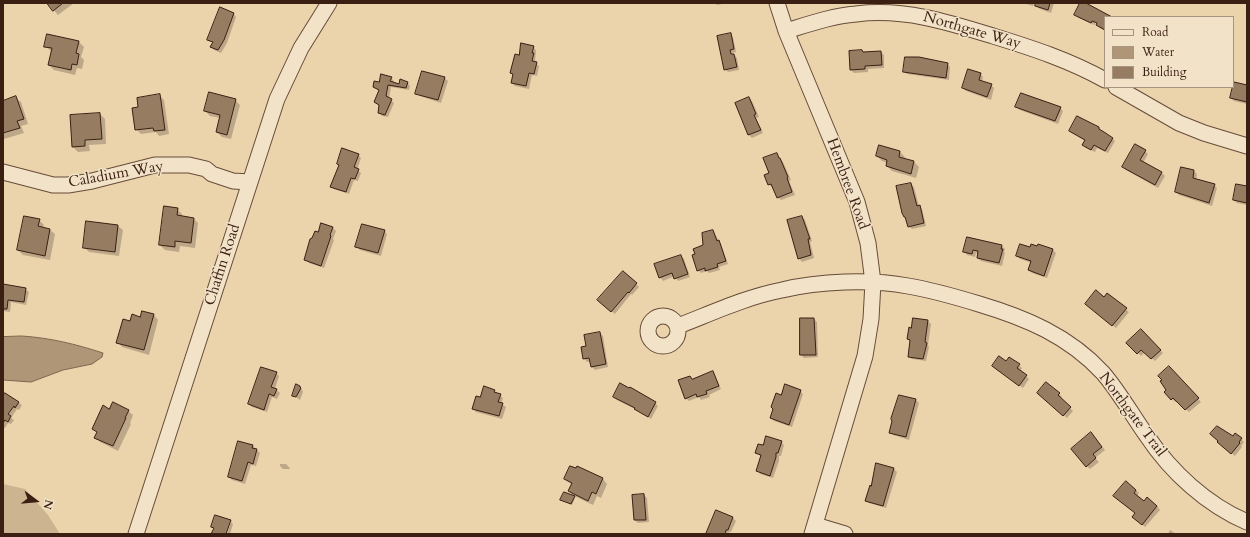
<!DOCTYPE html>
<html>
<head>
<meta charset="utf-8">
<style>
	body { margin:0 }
	#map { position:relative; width:1250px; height:537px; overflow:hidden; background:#ebd3ab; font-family:Cardo,serif }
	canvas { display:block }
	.frame { position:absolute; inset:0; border:4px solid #3a1f13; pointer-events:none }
	.legend { position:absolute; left:1104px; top:16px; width:130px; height:72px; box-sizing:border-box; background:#f2e2c8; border:1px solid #a89480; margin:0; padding:5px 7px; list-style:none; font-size:12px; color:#3a1f13 }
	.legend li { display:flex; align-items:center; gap:8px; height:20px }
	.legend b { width:20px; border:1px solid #a89480 }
	.north { position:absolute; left:16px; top:481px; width:40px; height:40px; -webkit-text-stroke:3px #f2e2c8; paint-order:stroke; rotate:106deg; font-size:11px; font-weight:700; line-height:16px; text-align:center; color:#3a1f13 }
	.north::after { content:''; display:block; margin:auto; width:14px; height:18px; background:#3a1f13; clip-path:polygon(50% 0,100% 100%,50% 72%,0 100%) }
</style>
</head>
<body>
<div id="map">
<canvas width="1250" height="537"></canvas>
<div class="frame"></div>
<ul class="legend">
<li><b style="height:5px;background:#f2e2c8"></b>Road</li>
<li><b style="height:11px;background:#af9677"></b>Water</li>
<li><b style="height:11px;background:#967d62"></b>Building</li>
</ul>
<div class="north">N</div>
</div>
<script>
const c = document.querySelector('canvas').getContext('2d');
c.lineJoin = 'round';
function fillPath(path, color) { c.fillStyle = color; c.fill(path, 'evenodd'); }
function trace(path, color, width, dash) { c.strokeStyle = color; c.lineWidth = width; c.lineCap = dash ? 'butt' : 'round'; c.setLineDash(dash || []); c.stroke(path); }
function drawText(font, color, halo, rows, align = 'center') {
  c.font = font + ' Cardo,serif'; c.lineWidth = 3; c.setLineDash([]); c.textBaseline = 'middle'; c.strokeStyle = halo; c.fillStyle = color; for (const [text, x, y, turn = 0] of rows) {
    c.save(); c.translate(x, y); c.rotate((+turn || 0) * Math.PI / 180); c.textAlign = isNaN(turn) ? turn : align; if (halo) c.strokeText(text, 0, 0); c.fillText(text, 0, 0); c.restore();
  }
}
const green = new Path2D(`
	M 3,484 L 25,489 L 48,515 L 60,534 L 3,534 Z`);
const water = new Path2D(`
	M 22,336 C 51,338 75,344 103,353 L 102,357 L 92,364 L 63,370 L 31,382 L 3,380 L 3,337 Z`);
const shadow = new Path2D(`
	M 48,3 L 74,3 L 58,15 Z
	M 715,3 L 727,3 L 717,5 Z
	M 1023,3 L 1034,3 L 1033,6 Z
	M 1036,3 L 1054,3 L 1051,13 L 1040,9 L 1036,6 L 1037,4 Z
	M 1081,3 L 1110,17 L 1105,17 L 1105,31 L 1100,28 L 1097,25 L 1098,24 L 1095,23 L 1094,25 L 1079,18 L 1076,15 Z
	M 233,13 L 236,17 L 227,43 L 221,53 L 214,50 L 211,47 L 213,43 L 208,39 Z
	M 730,34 L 733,37 L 736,52 L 729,54 L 734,55 L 737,58 L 739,70 L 728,72 L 725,69 Z
	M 79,42 L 84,47 L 81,57 L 84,60 L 82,69 L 77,68 L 75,75 L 54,70 L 49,65 L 52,52 L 45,46 Z
	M 533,47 L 536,50 L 535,63 L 539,66 L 537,76 L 532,75 L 529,89 L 515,86 L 512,83 L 514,75 L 512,73 L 520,56 Z
	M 881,52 L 884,55 L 884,68 L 868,69 L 868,72 L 854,73 L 851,70 L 864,53 Z
	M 947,64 L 950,67 L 949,80 L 907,74 L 904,71 Z
	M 980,74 L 983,77 L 982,82 L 991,85 L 994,88 L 991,100 L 966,91 L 963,88 Z
	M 391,78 L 394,81 L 393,83 L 400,85 L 407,82 L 410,86 L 409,90 L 391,87 L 389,99 L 394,103 L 388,117 L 382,116 L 379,112 L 380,91 L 374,87 Z
	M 444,78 L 448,81 L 441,103 L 420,96 L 417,93 Z
	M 1247,86 L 1247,104 L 1234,101 L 1231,98 Z
	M 160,96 L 164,100 L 169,134 L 159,136 L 156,132 L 141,134 L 136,129 L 139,108 Z
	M 16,98 L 21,102 L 28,124 L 21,126 L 24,133 L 4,139 L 3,102 Z
	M 749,98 L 752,101 L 759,117 L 756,118 L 763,133 L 752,138 L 749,135 Z
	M 235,100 L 240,105 L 231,139 L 222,137 L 217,132 L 220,118 L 210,116 L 205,111 Z
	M 1017,107 L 1060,108 L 1063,111 L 1058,124 L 1020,110 Z
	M 100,114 L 105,119 L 106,144 L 89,145 L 90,151 L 78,152 L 73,147 Z
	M 1098,128 L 1115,141 L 1108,153 L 1097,148 L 1095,152 L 1086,148 L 1083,144 L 1085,141 L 1070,131 Z
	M 1145,151 L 1148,154 L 1143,163 L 1162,173 L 1165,176 L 1158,188 L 1126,170 L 1123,167 Z
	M 900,152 L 905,157 L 904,159 L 914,162 L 919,167 L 916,178 L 892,171 L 887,166 L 888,163 L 882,161 L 877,156 Z
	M 776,154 L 783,162 L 791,180 L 789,181 L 795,195 L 781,200 L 778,197 L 774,187 L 772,187 L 769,184 Z
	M 358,155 L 361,158 L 357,170 L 361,173 L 358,181 L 354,180 L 349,194 L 334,189 L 331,186 L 340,166 L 338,164 Z
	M 1182,168 L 1194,171 L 1197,174 L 1196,180 L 1214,185 L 1217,188 L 1212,206 L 1179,195 L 1176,192 Z
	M 911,184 L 914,187 L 919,206 L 922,209 L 926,226 L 912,229 L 909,226 Z
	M 1247,188 L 1247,205 L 1237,203 L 1234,200 Z
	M 177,209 L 182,214 L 182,217 L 194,219 L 198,223 L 195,248 L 180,246 L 179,252 L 165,250 L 160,245 Z
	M 802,217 L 805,220 L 812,241 L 810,242 L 814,258 L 802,262 L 799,258 Z
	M 39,220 L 44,225 L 43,228 L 50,230 L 55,234 L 50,260 L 23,255 L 18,250 Z
	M 118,226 L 123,230 L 119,256 L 89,252 L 84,247 Z
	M 333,228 L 336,231 L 333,239 L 334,240 L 324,268 L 309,263 L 306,259 Z
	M 384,231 L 387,234 L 381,256 L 360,250 L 356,246 Z
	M 713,231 L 721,244 L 728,264 L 719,267 L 720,270 L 709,273 L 707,271 L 701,273 L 698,270 Z
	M 968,238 L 1002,246 L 1005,249 L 1004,252 L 1005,253 L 1002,266 L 981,261 L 978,258 L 979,253 L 976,253 L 975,257 L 967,255 L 964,251 Z
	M 1039,245 L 1053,250 L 1056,253 L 1047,278 L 1032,273 L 1029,270 L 1032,263 L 1020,259 L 1017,256 L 1030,249 L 1038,247 Z
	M 680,256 L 684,259 L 690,277 L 678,281 L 675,276 L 663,281 L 660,277 Z
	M 623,272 L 639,287 L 632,295 L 631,294 L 615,314 L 601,303 Z
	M 3,285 L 25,289 L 29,292 L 26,305 L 11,302 L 10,312 L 3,311 Z
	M 1107,295 L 1129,312 L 1116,328 L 1090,307 L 1104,298 Z
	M 154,315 L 158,320 L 149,355 L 122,347 L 118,342 L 131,322 Z
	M 814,319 L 817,322 L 818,357 L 804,358 L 801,355 Z
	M 928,321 L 931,324 L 928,345 L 929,347 L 926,361 L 912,359 L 909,356 L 911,342 L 908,339 L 912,329 Z
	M 1141,331 L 1163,353 L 1155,361 L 1145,352 L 1141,356 L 1128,343 Z
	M 600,333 L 603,336 L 608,367 L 595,370 L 592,367 L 591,361 L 587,362 L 584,358 L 587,347 Z
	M 1010,358 L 1022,368 L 1020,371 L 1029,379 L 1023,388 L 993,366 L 1006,363 Z
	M 1172,370 L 1201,402 L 1189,412 L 1177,401 L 1175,402 L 1165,392 L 1168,390 Z
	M 276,373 L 279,376 L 275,389 L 280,393 L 277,399 L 272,397 L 267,412 L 252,407 L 249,404 Z
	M 712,373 L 715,376 L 721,389 L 709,395 L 710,397 L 701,400 L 699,397 L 689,401 L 686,398 L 693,380 Z
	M 300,386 L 303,392 L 300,400 L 293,395 Z
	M 494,391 L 503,398 L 501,404 L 506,407 L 502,419 L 476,412 L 473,409 L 481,399 Z
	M 800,391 L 803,394 L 792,427 L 774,421 L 771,418 L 782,396 Z
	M 5,394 L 22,405 L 19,410 L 17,409 L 11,418 L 14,420 L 11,424 L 8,423 L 5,428 L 3,427 L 3,398 Z
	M 1059,394 L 1062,397 L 1060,399 L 1073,411 L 1067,418 L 1041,396 Z
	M 900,396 L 916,400 L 919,403 L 909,440 L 893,435 L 890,432 Z
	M 614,397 L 655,403 L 658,406 L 651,419 L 635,409 L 617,400 Z
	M 110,410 L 128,411 L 133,415 L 130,423 L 131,424 L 118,451 L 100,442 L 96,437 L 98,433 L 93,429 Z
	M 1094,437 L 1105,450 L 1095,458 L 1099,462 L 1090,469 L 1087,466 Z
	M 1233,438 L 1241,439 L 1244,442 L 1241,446 L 1242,447 L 1235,456 L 1221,445 L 1219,441 Z
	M 781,442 L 784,445 L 781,456 L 779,456 L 779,461 L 773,478 L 760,474 L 757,470 L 762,457 L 756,453 L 763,447 Z
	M 253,446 L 260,453 L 256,466 L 251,465 L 245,484 L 232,480 L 229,477 Z
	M 280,464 L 286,464 L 289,467 L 290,469 L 283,469 L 280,466 Z
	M 877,464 L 894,469 L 897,472 L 886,508 L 869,503 L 866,500 L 872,487 Z
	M 578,467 L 603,479 L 607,484 L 601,498 L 597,496 L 593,505 L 574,496 L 569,491 L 572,485 L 565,479 L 577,470 Z
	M 1136,490 L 1139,493 L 1137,496 L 1144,502 L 1157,506 L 1160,510 L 1145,527 L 1137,520 L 1136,513 L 1118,499 Z
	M 644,495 L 647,498 L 649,522 L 638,523 L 635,520 Z
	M 574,497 L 575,498 L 572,505 L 563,501 Z
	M 733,518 L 736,521 L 731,532 L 729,532 L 729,534 L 707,534 Z
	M 231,522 L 233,524 L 230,534 L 227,534 Z
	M 1170,530 L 1176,534 L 1168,534 Z`);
const building = new Path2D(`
	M 47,3 L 63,3 L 53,11 Z
	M 1036,3 L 1050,3 L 1048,10 L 1035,6 Z
	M 1080,3 L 1086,3 L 1112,17 L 1105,17 L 1105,30 L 1096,25 L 1097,23 L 1092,21 L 1091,23 L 1074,15 Z
	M 220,7 L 234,13 L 224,40 L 218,50 L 210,47 L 213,42 L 207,40 Z
	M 731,33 L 734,49 L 730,50 L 731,54 L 734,54 L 737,67 L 724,70 L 717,36 Z
	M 47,34 L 79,41 L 76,53 L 79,54 L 77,65 L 72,64 L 71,70 L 48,65 L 52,48 L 44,47 Z
	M 521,43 L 534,46 L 532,53 L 534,53 L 532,61 L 537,62 L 534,74 L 529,73 L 526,86 L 511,83 L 513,74 L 510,73 L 515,54 L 519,55 Z
	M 862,50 L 863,52 L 881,51 L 882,65 L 865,66 L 865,69 L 850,70 L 849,51 Z
	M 905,57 L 919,57 L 948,63 L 946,78 L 903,72 Z
	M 968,69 L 981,73 L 979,80 L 992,84 L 987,97 L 962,88 Z
	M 422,71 L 445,77 L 438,100 L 415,94 Z
	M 381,74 L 392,77 L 390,81 L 399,84 L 400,79 L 408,82 L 406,88 L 388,85 L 386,96 L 392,99 L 385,115 L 378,113 L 379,105 L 374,102 L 379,90 L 373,87 L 374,81 L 379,82 Z
	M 1234,82 L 1247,85 L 1247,102 L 1230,98 Z
	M 209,92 L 236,99 L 227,135 L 216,132 L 220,115 L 204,111 Z
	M 1021,93 L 1061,107 L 1055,121 L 1015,107 Z
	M 160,94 L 165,130 L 154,131 L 153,128 L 135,130 L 132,108 L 138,107 L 137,98 Z
	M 16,96 L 24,119 L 17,121 L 20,128 L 3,133 L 3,101 Z
	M 749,97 L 756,114 L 754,115 L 761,130 L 748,135 L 735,103 Z
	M 100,113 L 102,139 L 85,140 L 85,146 L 72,147 L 70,115 Z
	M 1077,116 L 1099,127 L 1099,129 L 1104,132 L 1113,138 L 1105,151 L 1094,145 L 1091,150 L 1082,145 L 1085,140 L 1069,131 Z
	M 1135,144 L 1146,150 L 1140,160 L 1162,172 L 1155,185 L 1122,167 Z
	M 879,145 L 900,151 L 899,157 L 914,161 L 911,174 L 886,166 L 887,160 L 876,156 Z
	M 342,148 L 359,154 L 354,167 L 359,169 L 355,179 L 351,178 L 346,192 L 330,187 L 339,165 L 337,164 Z
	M 777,153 L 779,158 L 780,158 L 788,177 L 787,178 L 792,192 L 777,198 L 771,184 L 768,185 L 764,175 L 769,173 L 763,158 Z
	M 1181,167 L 1194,170 L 1193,178 L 1215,184 L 1209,203 L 1175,192 Z
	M 911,183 L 917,206 L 920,205 L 924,223 L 908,227 L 905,217 L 904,217 L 902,213 L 896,186 Z
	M 1236,184 L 1247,186 L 1247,203 L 1233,200 Z
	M 164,206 L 178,208 L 177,215 L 194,218 L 191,243 L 175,241 L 175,247 L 159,245 Z
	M 24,216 L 40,219 L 38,226 L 50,229 L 45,256 L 17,250 Z
	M 802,216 L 810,239 L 808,239 L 811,255 L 798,259 L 787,220 Z
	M 86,221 L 118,225 L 115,252 L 83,248 Z
	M 321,223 L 333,227 L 330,235 L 331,236 L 321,266 L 304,260 L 310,239 L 312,238 L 315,231 L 318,232 Z
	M 362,224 L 385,230 L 378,253 L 355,247 Z
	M 713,230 L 717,241 L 719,240 L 726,261 L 717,264 L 718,267 L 705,271 L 705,268 L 697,271 L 692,255 L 695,254 L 693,249 L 703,245 L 702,233 Z
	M 967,237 L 1002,245 L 1001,249 L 1003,249 L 999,263 L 977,258 L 978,251 L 973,250 L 972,254 L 963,252 Z
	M 1020,244 L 1030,247 L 1031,244 L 1037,246 L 1038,244 L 1053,249 L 1044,276 L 1028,270 L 1031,261 L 1016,256 Z
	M 681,255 L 688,274 L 674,279 L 672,273 L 659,278 L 654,264 Z
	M 623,271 L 637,283 L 629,293 L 628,292 L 611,312 L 597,300 Z
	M 3,284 L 26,288 L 24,302 L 8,300 L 7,309 L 3,309 Z
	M 1096,290 L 1104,297 L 1107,293 L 1127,308 L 1112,326 L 1085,304 Z
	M 142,311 L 154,314 L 144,350 L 116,343 L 123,319 L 130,321 L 132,314 L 140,317 Z
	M 800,318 L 814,318 L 816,355 L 800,355 Z
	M 913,318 L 928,320 L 925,342 L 927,343 L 923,359 L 908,357 L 910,340 L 907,339 L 909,327 L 911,328 Z
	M 1141,329 L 1161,350 L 1151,359 L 1141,350 L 1137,354 L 1126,343 Z
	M 600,332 L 606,364 L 591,367 L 589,358 L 583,359 L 581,347 L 586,346 L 584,335 Z
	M 999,356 L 1006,361 L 1009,357 L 1020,364 L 1017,368 L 1027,375 L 1019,386 L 992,366 Z
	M 1169,366 L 1199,398 L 1185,410 L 1173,398 L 1171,400 L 1164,392 L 1166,390 L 1160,381 L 1162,380 L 1158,376 Z
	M 261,367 L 277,372 L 271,387 L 277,389 L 274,396 L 269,394 L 264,410 L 248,404 Z
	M 713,371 L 719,386 L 706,391 L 707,394 L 697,397 L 696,394 L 685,399 L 678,380 L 690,376 L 692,379 Z
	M 1046,382 L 1060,393 L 1058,395 L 1071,407 L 1063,416 L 1037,393 Z
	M 620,383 L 629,388 L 630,387 L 656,402 L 648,417 L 634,409 L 635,408 L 613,397 Z
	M 296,384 L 300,386 L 300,387 L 301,388 L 296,397 L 292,396 Z
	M 785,384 L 801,390 L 789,425 L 770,418 L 773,409 L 771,407 L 776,393 L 781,395 Z
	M 484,386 L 495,390 L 494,392 L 501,394 L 498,402 L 503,403 L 499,416 L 472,409 L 476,396 L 480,397 Z
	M 5,393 L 19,402 L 15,408 L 14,406 L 8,414 L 11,416 L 8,422 L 5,420 L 3,423 L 3,396 Z
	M 899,395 L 916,399 L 906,437 L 889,433 L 892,421 L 891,419 Z
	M 113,402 L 129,410 L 125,418 L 126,418 L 113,446 L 94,438 L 97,432 L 92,429 L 103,405 L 109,409 Z
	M 1217,426 L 1233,436 L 1235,433 L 1242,438 L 1239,442 L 1240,443 L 1231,454 L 1217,442 L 1218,441 L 1210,434 Z
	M 1091,432 L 1102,447 L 1093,454 L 1096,458 L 1086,467 L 1071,449 Z
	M 766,436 L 782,441 L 778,453 L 776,453 L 776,457 L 770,476 L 756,471 L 761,455 L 755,453 L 758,444 L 763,445 Z
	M 238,441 L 253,445 L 252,448 L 257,449 L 253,464 L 248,462 L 242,481 L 228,477 Z
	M 876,463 L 894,468 L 883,506 L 865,501 L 870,485 L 871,486 Z
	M 570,466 L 576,468 L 577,466 L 603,478 L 596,494 L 592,492 L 588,501 L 568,491 L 572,483 L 564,479 Z
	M 1126,481 L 1136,490 L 1134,493 L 1144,501 L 1147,497 L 1157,506 L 1142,525 L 1132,517 L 1135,513 L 1113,496 Z
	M 564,492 L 575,496 L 571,504 L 560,500 Z
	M 644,494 L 646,520 L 634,520 L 632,495 Z
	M 716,510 L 733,517 L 728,530 L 726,530 L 725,534 L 706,534 Z
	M 215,515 L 231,520 L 226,534 L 211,534 L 214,528 L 211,527 Z`);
const minor = new Path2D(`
	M 777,3 L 786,31 L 857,202 L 868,243 L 873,282 L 871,319 L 865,356 L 812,534
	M 786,31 C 809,24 832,16 856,14 C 904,8 948,22 993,36 C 1032,48 1069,60 1105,80
	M 1116,87 L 1179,123 L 1204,133 L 1247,146
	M 3,172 L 53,185 L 68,185 L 92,181 L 155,165 L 189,165 L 206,169 L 212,174 L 233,181 L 250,182
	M648 331a15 15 0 1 1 30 0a15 15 0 1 1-30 0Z
	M 678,326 C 712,313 746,297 782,290 C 819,281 870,279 908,286 C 932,290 956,297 979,304 C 1026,318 1069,336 1103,373 C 1120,393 1132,415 1147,436 C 1171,472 1207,505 1247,522
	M 815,525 L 845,534
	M 136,534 L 277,99 L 301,48 L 329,3`);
const streetNames = [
	["Northgate Way",972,31,16],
	["Caladium Way",116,175,-10],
	["Hembree Road",847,184,70],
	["Chaffin Road",223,265,-72],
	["Northgate Trail",1132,415,53]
];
fillPath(green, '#cdb491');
fillPath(water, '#af9677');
trace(water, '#80664f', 1);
fillPath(shadow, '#0003');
fillPath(building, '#967d62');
trace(building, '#3a1f13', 1);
trace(minor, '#664c39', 17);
trace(minor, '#f2e2c8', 15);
drawText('15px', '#3a1f13', '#f2e2c8', streetNames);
</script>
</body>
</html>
